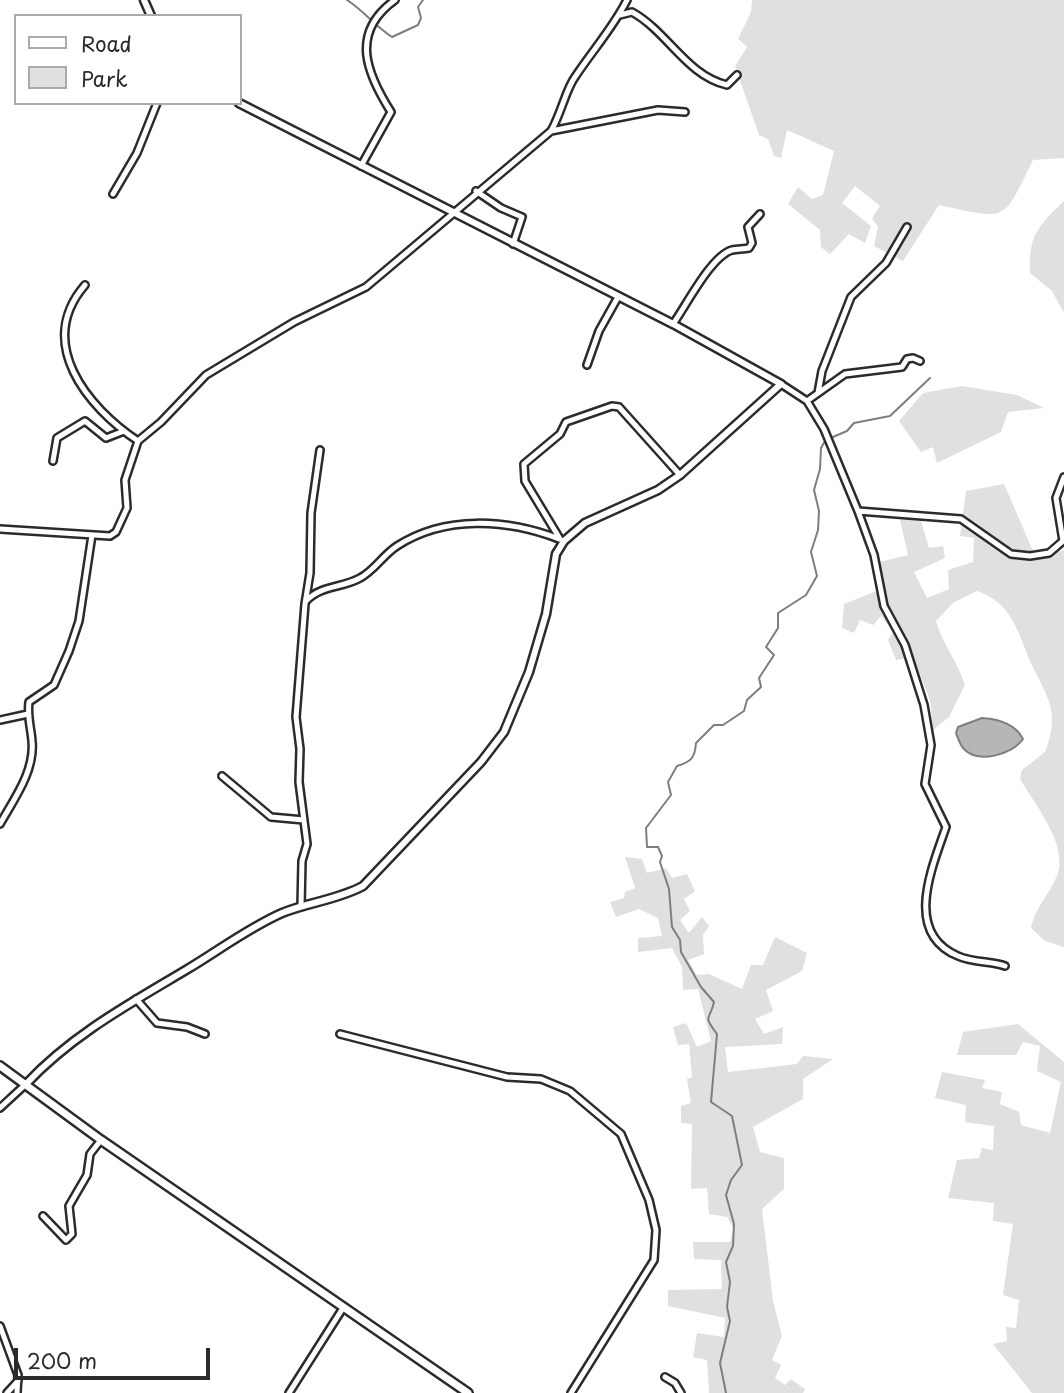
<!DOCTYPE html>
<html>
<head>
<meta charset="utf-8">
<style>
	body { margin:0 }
	#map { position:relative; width:1064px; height:1393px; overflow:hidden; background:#fff; font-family:"Playpen Sans",sans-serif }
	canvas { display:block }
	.legend { position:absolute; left:14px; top:14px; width:228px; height:91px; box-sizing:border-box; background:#fff; border:2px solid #aaa; margin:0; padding:9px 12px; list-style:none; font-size:21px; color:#2b2b2b }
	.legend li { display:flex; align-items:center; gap:14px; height:35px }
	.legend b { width:35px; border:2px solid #aaa }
	.scale { position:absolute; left:14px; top:1348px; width:196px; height:32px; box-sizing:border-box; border:4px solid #2b2b2b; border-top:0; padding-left:9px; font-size:21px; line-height:24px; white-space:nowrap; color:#2b2b2b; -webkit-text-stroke:5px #fff; paint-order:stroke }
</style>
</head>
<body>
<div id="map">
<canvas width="1064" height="1393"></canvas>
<ul class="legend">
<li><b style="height:9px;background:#fff"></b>Road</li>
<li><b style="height:19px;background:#e0e0e0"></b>Park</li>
</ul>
<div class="scale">200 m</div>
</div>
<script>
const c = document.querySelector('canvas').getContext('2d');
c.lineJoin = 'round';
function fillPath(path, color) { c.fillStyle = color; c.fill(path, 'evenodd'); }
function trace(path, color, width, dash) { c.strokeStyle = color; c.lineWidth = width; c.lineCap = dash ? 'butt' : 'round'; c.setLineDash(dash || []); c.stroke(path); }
const green = new Path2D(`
	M 752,0 L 1064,0 L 1064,158 L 1033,160 C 1002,223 1009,220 939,205 L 903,261 L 874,246 L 878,227 L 872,218 L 880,206 L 855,186 L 842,203 L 871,226 L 865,243 L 849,234 L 830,254 L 821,247 L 820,230 L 788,204 L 798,187 L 812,199 L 823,195 L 834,151 L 787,130 L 781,158 L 774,156 L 768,139 L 759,135 L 735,66 L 747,47 L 738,39 L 751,12 Z
	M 1064,201 L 1064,313 L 1052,291 L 1030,273 C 1028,236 1038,226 1064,201 Z
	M 962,386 L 1017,395 L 1044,408 L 1008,412 L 1001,432 L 937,463 L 933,447 L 921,452 L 899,421 L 923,393 Z
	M 1004,484 L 1036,558 L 1064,550 L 1064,947 L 1045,941 L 1031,928 C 1035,906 1054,890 1059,869 C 1064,839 1034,803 1020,779 L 1022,770 L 1045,752 C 1064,706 1040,689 1026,651 C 1015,623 1008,602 977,591 L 954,602 L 936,621 C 943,645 958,662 965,685 L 949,717 L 933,730 L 930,700 L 913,657 L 896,660 L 888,640 L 893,632 L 881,616 L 873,625 L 860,620 L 854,633 L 842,628 L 844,604 L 884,588 L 875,563 L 908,555 L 900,520 L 920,517 L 929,548 L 943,546 L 945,558 L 914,572 L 927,598 L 949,589 L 948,570 L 973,562 L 974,538 L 960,536 L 966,491 Z
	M 625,857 L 642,859 L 647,873 L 666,868 L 672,878 L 687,874 L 695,891 L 684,899 L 690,911 L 680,920 L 689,933 L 702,917 L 709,926 L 703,935 L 704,954 L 688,960 L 697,975 L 709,974 L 742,989 L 751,965 L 763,965 L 775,937 L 807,953 L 802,971 L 766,990 L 773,1011 L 755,1019 L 764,1034 L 783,1027 L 782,1044 L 725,1047 L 728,1072 L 797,1064 L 803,1056 L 833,1059 L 803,1079 L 803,1099 L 753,1127 L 760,1152 L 784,1158 L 784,1189 L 762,1209 L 773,1301 L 782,1336 L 772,1360 L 781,1365 L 775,1378 L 785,1385 L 791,1379 L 805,1389 L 803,1393 L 709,1393 L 707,1360 L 693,1357 L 697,1333 L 724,1337 L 725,1318 L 668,1306 L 668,1290 L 722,1289 L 721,1260 L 694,1259 L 693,1242 L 730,1242 L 733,1228 L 727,1217 L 709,1214 L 707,1188 L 691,1189 L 692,1124 L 681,1123 L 681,1106 L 691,1103 L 687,1079 L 692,1077 L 689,1044 L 678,1045 L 673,1027 L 686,1023 L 697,1047 L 711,1041 L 698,989 L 683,990 L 682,967 L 672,948 L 638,952 L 638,938 L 662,936 L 658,918 L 639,909 L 616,917 L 610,902 L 624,898 L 625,892 L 635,888 Z
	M 1018,1024 L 1064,1062 L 1064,1393 L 1032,1393 L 993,1344 L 1007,1341 L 1006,1327 L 1016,1328 L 1019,1300 L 1003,1295 L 1013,1224 L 993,1221 L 994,1203 L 948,1198 L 957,1160 L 979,1158 L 982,1148 L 993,1150 L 994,1126 L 965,1122 L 966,1105 L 935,1098 L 942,1072 L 985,1080 L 982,1088 L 1002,1092 L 1000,1104 L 1019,1112 L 1021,1125 L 1050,1133 L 1061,1082 L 1037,1071 L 1040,1046 L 1023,1042 L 1016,1055 L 957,1055 L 963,1032 Z`);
const water = new Path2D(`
	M 982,718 C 998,719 1015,723 1023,739 C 1012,755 978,764 964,749 C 960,745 958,738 956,733 L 958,727 Z`);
const stream = new Path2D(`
	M 347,0 C 364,11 375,26 392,37 L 418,25 L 421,18 L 418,7 L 423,0
	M 833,437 L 847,431 L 854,423 L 890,416 L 930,378
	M 726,1393 L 720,1363 L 730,1321 L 727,1307 L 730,1282 L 726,1262 L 733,1246 L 734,1224 L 726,1195 L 731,1180 L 742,1165 L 732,1116 L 711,1102 L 717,1034 C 702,1014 710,1021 714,1002 L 701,987 L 681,952 L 680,940 L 672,927 L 669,889 L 660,862 L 662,856 L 658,847 L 647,847 L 646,828 L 671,795 L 668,782 L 677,766 C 691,762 695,758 696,743 L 714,725 L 723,725 L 744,711 L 747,700 L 761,687 L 759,678 L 774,655 L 766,647 L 778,628 L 778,613 L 806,595 L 817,576 L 811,552 L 818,530 L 819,511 L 814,490 L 820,469 L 821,448 L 825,441`);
const minor = new Path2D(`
	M 620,15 L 632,12 C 668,32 686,75 727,85 L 737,75
	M 551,131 L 658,110 L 685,112
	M 361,166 L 391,112 C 367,74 349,33 395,0
	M 476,191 L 501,208 L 522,217 L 513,244
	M 113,194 L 137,153 L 157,103
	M 85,285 C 35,343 87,407 138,441
	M 673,324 C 686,306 711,256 732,250 C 737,249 744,249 749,248 L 752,243 L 748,227 L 760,214
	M 587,365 L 599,331 L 618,297
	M 781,384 L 807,401 L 824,429 L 858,511 L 874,555 L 884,606 L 905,645 L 924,705 L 931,745 L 925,784 L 946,827 C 932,868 903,933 958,956 C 974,963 992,961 1005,966
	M 818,393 L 822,371 L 851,297 L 886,263 L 907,227
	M 807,401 L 845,374 L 902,367 L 907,359 L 913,358 L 920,361
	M 53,461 L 57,438 L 85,421 L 106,438 L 124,431
	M 858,511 L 961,519 L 1011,554 L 1030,556 L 1049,553 L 1063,541 L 1056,498 L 1064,477
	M 0,529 L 110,536 L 116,532 L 127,508 L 125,480 L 138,441 L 161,422 L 206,375 L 294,322 L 366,287 L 551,131 C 561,114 566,89 575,77 C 592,51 613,28 627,0
	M 560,539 L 525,481 L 524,464 L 560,434 L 566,422 L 612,406 L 619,407 L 680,475
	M 306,601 C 321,585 343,588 360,578 C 374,571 383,555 397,546 C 445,515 507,519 559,539
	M 0,720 L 28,714
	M 222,776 L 271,817 L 304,820
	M 0,824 C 14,799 35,771 32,741 C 31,728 27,716 29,702 L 54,685 L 69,651 L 79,621 L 92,535
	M 301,906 L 302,861 L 307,844 L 299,782 L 300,749 L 296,717 L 305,604 L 310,573 L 311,513 L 320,450
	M 136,999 L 157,1023 L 187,1027 L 205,1034
	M 340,1034 L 507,1077 L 541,1079 L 570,1091 L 621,1134 L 649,1200 L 656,1230 L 654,1260 L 571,1393
	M 0,1108 L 26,1084
	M 43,1216 L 66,1240 L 72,1234 L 69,1206 L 87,1175 L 90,1154 L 101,1140
	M 0,1326 L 18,1375 L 17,1393
	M 665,1377 L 675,1383 L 681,1393
	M 7,1393 L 18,1381
	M 289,1393 L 343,1308`);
const tertiary = new Path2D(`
	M 144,0 L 151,16
	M 26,1084 C 72,1035 129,1004 186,970 C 218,951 248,928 282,913 C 309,902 337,900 363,886 L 481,762 L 504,732 L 529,672 L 546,614 L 556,554 L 564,541 L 585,523 L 658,490 L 680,475 L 781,384 L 673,324 L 239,103`);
const secondary = new Path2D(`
	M 0,1066 L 101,1140 L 468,1393`);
fillPath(green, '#e0e0e0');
fillPath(water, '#b6b6b6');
trace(water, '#7e7e7e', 2);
trace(stream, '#7e7e7e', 2);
trace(minor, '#2b2b2b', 10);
trace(tertiary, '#2b2b2b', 11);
trace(secondary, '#2b2b2b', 12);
trace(minor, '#fff', 5);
trace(tertiary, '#fff', 6);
trace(secondary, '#fff', 7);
</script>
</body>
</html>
